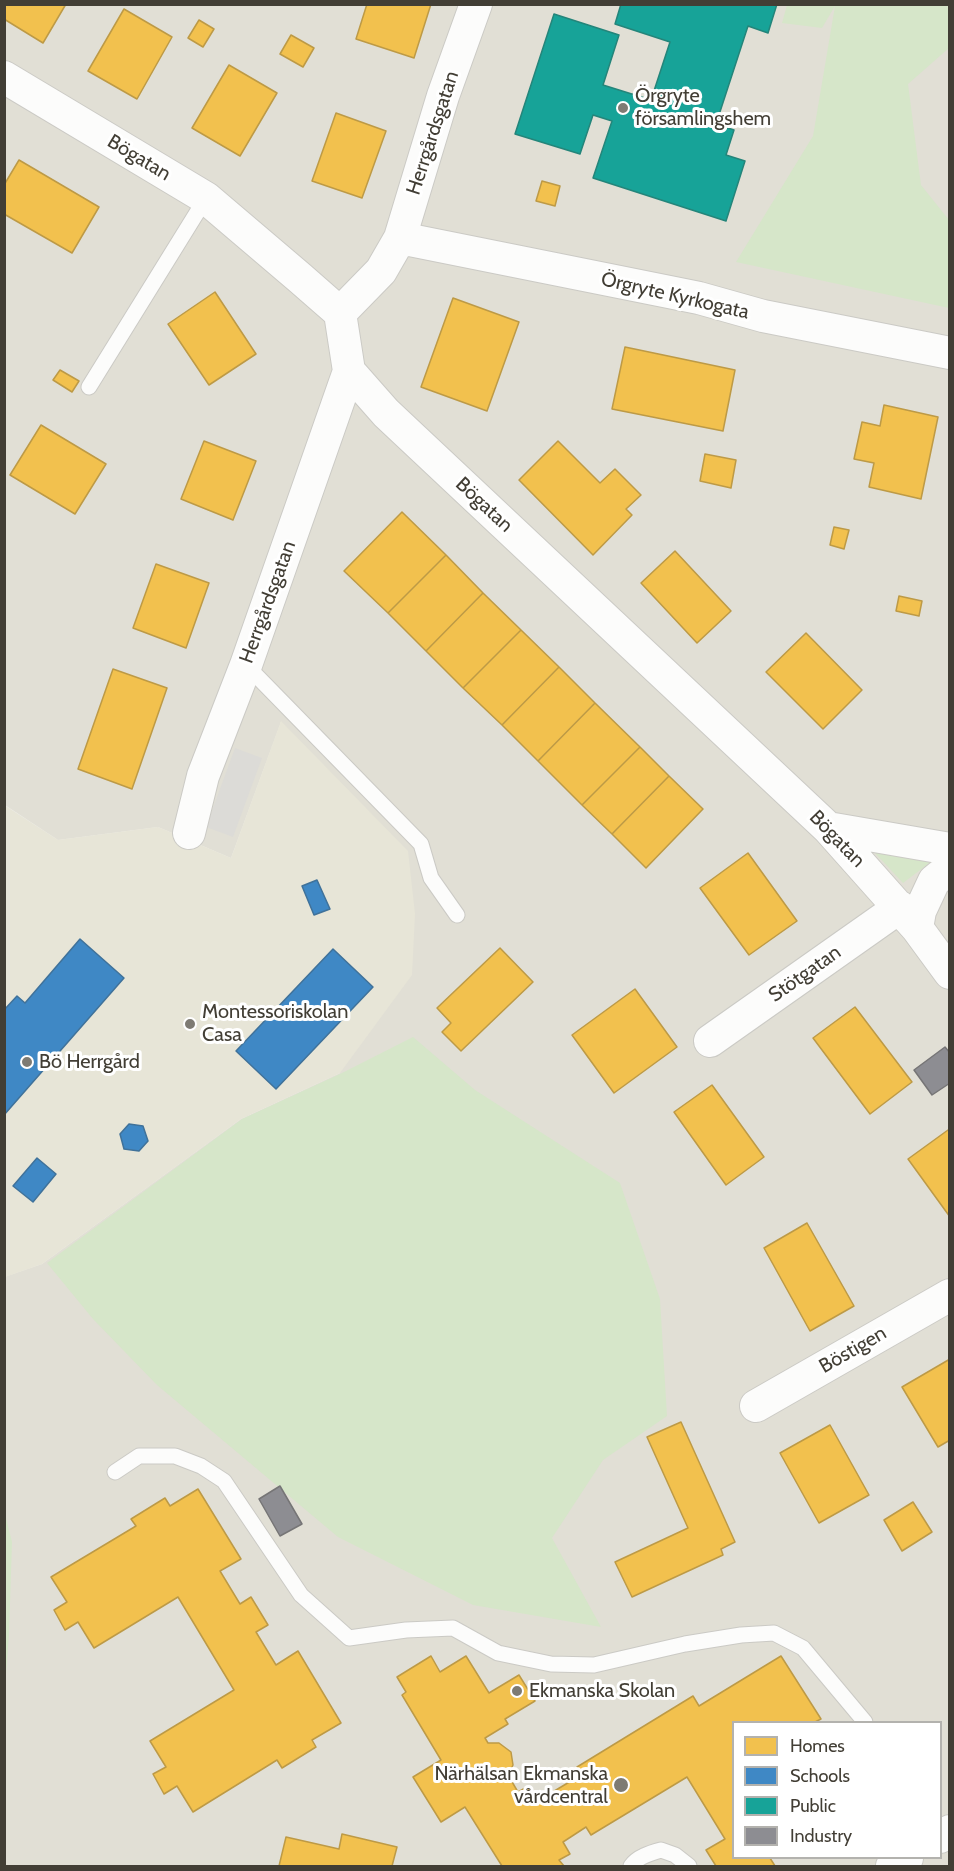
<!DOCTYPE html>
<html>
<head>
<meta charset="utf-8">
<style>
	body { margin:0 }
	#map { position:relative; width:954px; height:1871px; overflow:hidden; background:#edece7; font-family:Cabin,sans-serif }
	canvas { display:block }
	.frame { position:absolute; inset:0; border:6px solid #423e35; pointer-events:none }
	.legend { position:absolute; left:732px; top:1721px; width:210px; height:138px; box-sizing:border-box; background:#fff; border:2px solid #b3b2ae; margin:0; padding:8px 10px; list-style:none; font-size:18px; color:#423e35 }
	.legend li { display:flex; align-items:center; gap:12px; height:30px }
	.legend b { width:30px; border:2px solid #b3b2ae }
</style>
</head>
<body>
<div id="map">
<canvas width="954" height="1871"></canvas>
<div class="frame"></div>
<ul class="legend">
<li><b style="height:16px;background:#f2c14e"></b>Homes</li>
<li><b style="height:16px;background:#3f88c5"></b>Schools</li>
<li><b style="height:16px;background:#17a398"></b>Public</li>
<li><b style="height:16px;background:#8d8d92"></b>Industry</li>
</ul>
</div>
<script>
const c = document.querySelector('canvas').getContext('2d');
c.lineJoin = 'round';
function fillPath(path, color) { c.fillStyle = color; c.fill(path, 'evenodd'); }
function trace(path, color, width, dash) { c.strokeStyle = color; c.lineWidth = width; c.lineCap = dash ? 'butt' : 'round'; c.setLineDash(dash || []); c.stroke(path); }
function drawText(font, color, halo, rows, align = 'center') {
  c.font = font + ' Cabin,sans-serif'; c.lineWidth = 6; c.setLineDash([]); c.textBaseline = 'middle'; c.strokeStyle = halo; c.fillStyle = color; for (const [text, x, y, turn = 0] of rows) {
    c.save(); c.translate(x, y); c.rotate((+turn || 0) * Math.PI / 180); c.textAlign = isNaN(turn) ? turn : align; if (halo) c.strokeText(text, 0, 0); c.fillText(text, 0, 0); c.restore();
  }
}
const residential = new Path2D(`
	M 5,5 L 949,5 L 949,1866 L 5,1866 L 4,1277 L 42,1264 L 241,1119 L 340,1073 L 281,722 L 231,858 L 158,827 L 58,840 L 5,805 ZM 734,1722 L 940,1722 L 940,1858 L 734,1858 Z`);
const education = new Path2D(`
	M 281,721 L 408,851 L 415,914 L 412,975 L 340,1073 L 241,1119 L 42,1264 L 5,1277 L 4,805 L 58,840 L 158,827 L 231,858 Z`);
const green = new Path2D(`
	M 787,5 L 949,5 L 949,48 L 908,84 L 921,185 L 949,220 L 949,308 L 736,262 L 813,136 L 835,6 L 822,28 L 782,23 Z
	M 863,840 L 932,861 L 903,883 Z
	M 413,1037 L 475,1090 L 620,1183 L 660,1299 L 667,1416 L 603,1460 L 552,1538 L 601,1627 L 473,1605 L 338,1537 L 157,1385 L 93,1319 L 47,1263 L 242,1119 L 342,1073 Z
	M 5,1514 L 12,1542 L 9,1635 L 5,1687 Z`);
const parking = new Path2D(`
	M 235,748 L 262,758 L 233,837 L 206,827 Z`);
const homes = new Path2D(`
	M 4,4 L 66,4 L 43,43 L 4,19 Z
	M 367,4 L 431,4 L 414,58 L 356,39 Z
	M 124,9 L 172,37 L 137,99 L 88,71 Z
	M 199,20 L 214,29 L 203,47 L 188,38 Z
	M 291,35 L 314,48 L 303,67 L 280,54 Z
	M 229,65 L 277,93 L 240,156 L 192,128 Z
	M 336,113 L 386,131 L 362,198 L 312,181 Z
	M 19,160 L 99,207 L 72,253 L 4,214 L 4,185 Z
	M 542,181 L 560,186 L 555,206 L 536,201 Z
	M 215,292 L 256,354 L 209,385 L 168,324 Z
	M 453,298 L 519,322 L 487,411 L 421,387 Z
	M 625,347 L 735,370 L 723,431 L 612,409 Z
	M 60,370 L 79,381 L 72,392 L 53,380 Z
	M 884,405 L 938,417 L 921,499 L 869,487 L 874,463 L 854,459 L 862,422 L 880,426 Z
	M 41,425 L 106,464 L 75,514 L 10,475 Z
	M 204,441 L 256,461 L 233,520 L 181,499 Z
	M 558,441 L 600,483 L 615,469 L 641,495 L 626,509 L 632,515 L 593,555 L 519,480 Z
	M 705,454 L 736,460 L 731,488 L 700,481 Z
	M 402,512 L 446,555 L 388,613 L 344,571 Z
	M 834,527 L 849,530 L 844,549 L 830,545 Z
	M 675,551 L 731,611 L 697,643 L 641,583 Z
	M 446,555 L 483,593 L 426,651 L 388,613 Z
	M 156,564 L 209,583 L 186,648 L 133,628 Z
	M 483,593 L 521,630 L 463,688 L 426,651 Z
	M 899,596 L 922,601 L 919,616 L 896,611 Z
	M 521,630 L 559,667 L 502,725 L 463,688 Z
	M 806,633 L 862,690 L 823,729 L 766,672 Z
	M 559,667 L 595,703 L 538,761 L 502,725 Z
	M 113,669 L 167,688 L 132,789 L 78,769 Z
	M 595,703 L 640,747 L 582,805 L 538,761 Z
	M 640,747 L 669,776 L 612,834 L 582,805 Z
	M 669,776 L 703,809 L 646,868 L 612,834 Z
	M 748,853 L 797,921 L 749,955 L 700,888 Z
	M 500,948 L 533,982 L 461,1051 L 442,1032 L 451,1023 L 437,1008 Z
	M 635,989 L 677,1047 L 614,1093 L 572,1035 Z
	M 855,1007 L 912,1082 L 870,1114 L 813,1038 Z
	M 712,1085 L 764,1157 L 726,1185 L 674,1112 Z
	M 948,1130 L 950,1132 L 950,1217 L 908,1159 Z
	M 807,1223 L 854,1306 L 810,1331 L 764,1248 Z
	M 950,1359 L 950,1440 L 938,1447 L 902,1387 Z
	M 681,1422 L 735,1542 L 721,1549 L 723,1555 L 632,1597 L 615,1562 L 688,1528 L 647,1437 Z
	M 830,1425 L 869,1495 L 819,1523 L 780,1453 Z
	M 198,1489 L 241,1559 L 220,1571 L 240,1604 L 251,1597 L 268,1625 L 256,1632 L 276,1665 L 298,1651 L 341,1723 L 312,1740 L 316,1747 L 282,1768 L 277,1760 L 193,1812 L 177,1786 L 164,1794 L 153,1774 L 166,1767 L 150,1741 L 234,1690 L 178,1597 L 94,1648 L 78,1622 L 65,1630 L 54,1610 L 67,1602 L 51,1577 L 136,1526 L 131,1519 L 165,1498 L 170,1506 Z
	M 913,1502 L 932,1532 L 902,1551 L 884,1520 Z
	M 431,1656 L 440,1672 L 466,1656 L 489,1693 L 519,1675 L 535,1701 L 505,1719 L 508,1724 L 485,1738 L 488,1743 L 499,1743 L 511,1752 L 513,1765 L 508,1775 L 518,1792 L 527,1787 L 536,1802 L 581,1775 L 577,1767 L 693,1696 L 699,1706 L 781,1656 L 821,1719 L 815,1722 L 734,1722 L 734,1858 L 770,1858 L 775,1866 L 716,1866 L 706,1850 L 725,1839 L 687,1777 L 591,1835 L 586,1827 L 563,1842 L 570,1854 L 559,1860 L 564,1866 L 502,1866 L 465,1807 L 441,1822 L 413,1777 L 441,1760 L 402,1695 L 406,1692 L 397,1677 Z
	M 342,1834 L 397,1847 L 392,1866 L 279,1866 L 286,1837 L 339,1849 Z`);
const schools = new Path2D(`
	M 317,880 L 330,909 L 314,915 L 302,886 Z
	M 80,939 L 124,978 L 4,1115 L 4,1010 L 17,996 L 25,1003 Z
	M 333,949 L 373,987 L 276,1089 L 236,1051 Z
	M 129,1124 L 143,1126 L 148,1141 L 139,1151 L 124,1149 L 120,1134 Z
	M 37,1158 L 56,1174 L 33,1202 L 13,1186 Z`);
const public = new Path2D(`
	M 621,4 L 777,4 L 768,33 L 748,26 L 716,124 L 734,130 L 726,155 L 745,161 L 726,221 L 593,178 L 612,121 L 593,115 L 580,154 L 515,134 L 554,14 L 619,35 L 603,85 L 651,100 L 670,42 L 615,24 Z`);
const industry = new Path2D(`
	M 945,1047 L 950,1053 L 950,1083 L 932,1095 L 914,1070 Z
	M 280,1486 L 302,1524 L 280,1536 L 259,1499 Z`);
const lane = new Path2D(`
	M 89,387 L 206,198
	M 246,665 L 421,844 L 431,878 L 457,915
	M 115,1472 L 139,1456 L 175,1456 L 201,1466 L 224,1481 L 301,1595 L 349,1638 L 406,1630 L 453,1628 L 498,1653 L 551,1664 L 594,1665 L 685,1644 L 741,1635 L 774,1633 L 803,1648 L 865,1722
	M 631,1866 C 637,1857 650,1853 661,1850 L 675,1855 L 689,1866`);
const street = new Path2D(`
	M 4,77 L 206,198 L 300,278 L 340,313 L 349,371 L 386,413 L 828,828 L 917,928 L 950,973
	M 400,238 L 699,298 L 763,316 L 950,353
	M 340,313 L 381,271 L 400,238 L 443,96 L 476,4
	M 828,828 L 950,849
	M 189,833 L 203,776 L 246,665 L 349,371
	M 917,928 L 920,911 L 934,881 L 950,868
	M 710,1041 L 900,907
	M 756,1406 L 950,1295
	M 940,1837 L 950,1831
	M 892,1866 L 907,1858`);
const markers = [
	[623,108,6,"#7e7b73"],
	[190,1024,6,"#7e7b73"],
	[27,1062,6,"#7e7b73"],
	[517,1691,6,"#7e7b73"],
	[621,1785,8,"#7e7b73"]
];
const poiNames = [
	["Örgryte",635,96],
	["församlingshem",635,119],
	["Montessoriskolan",202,1012],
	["Casa",202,1035],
	["Bö Herrgård",39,1062],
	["Ekmanska Skolan",529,1691],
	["Närhälsan Ekmanska",608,1774,"right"],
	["vårdcentral",608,1797,"right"]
];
const streetNames = [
	["Herrgårdsgatan",433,133,-72],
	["Bögatan",139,158,31],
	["Örgryte Kyrkogata",675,296,13],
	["Bögatan",484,505,43],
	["Herrgårdsgatan",268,602,-70],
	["Bögatan",837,839,46],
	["Stötgatan",805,974,-35],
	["Böstigen",853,1350,-30]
];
fillPath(residential, '#e1dfd5');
fillPath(education, '#e7e5d7');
fillPath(green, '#d6e6c9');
fillPath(parking, '#dcdbd7');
fillPath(homes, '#f2c14e');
trace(homes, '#bd9a46', 1.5);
fillPath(schools, '#3f88c5');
trace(schools, '#40729a', 1.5);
fillPath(public, '#17a398');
trace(public, '#24857a', 1.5);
fillPath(industry, '#8d8d92');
trace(industry, '#767576', 1.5);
trace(lane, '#cbcac5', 17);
trace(street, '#cbcac5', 34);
trace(lane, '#fcfcfb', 15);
trace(street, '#fcfcfb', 32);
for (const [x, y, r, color] of markers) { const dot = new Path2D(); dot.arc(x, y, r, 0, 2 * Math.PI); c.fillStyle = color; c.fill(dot); trace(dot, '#fff', 2); }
drawText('20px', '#423e35', '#fff', poiNames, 'left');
drawText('20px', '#423e35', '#fff', streetNames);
</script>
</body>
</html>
